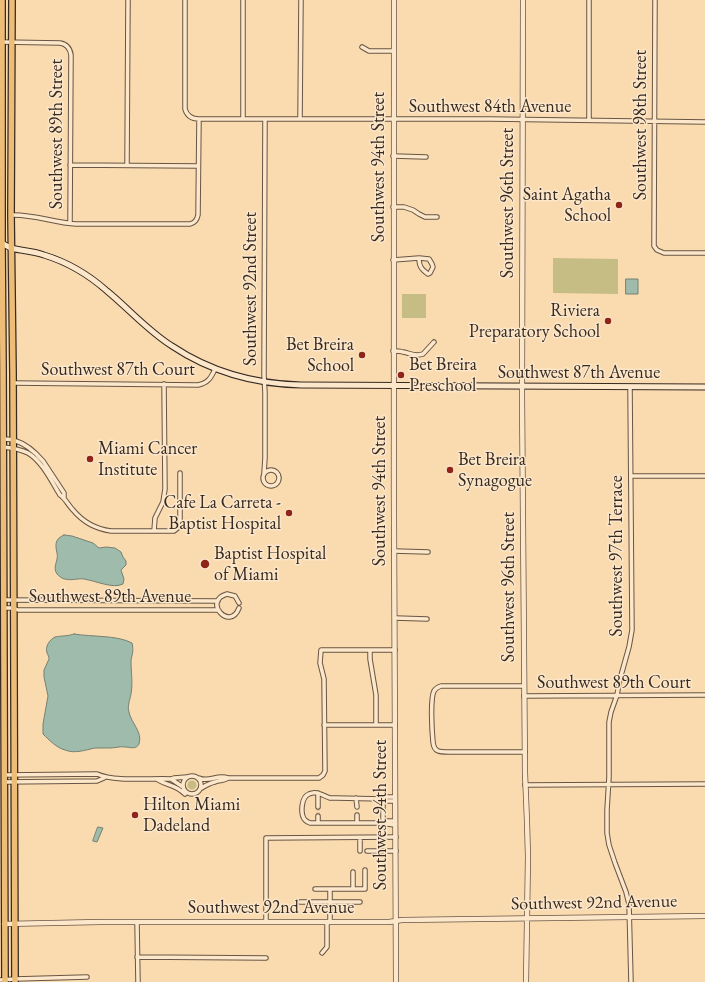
<!DOCTYPE html>
<html>
<head>
<meta charset="utf-8">
<style>
	body { margin:0 }
	canvas { display:block; background:#fadaaf }
</style>
</head>
<body>
<canvas width="705" height="982"></canvas>
<script>
const c = document.querySelector('canvas').getContext('2d');
c.lineJoin = 'round';
function fillPath(path, color) { c.fillStyle = color; c.fill(path, 'evenodd'); }
function trace(path, color, width, dash) { c.strokeStyle = color; c.lineWidth = width; c.lineCap = dash ? 'butt' : 'round'; c.setLineDash(dash || []); c.stroke(path); }
function drawText(font, color, halo, rows, align = 'center') {
  c.font = font + ' "EB Garamond",serif'; c.lineWidth = 3; c.setLineDash([]); c.textBaseline = 'middle'; c.strokeStyle = halo; c.fillStyle = color; for (const [text, x, y, turn = 0] of rows) {
    c.save(); c.translate(x, y); c.rotate((+turn || 0) * Math.PI / 180); c.textAlign = isNaN(turn) ? turn : align; if (halo) c.strokeText(text, 0, 0); c.fillText(text, 0, 0); c.restore();
  }
}
const green = new Path2D(`
	M 553,258 L 618,259 L 618,294 L 553,293 Z
	M 402,294 L 426,294 L 426,318 L 402,318 Z
	M187.5 785a4.5 4.5 0 1 1 9 0a4.5 4.5 0 1 1-9 0Z`);
const water = new Path2D(`
	M 626,279 L 638,279 L 638,294 L 626,294 Z
	M 64,535 L 72,536 L 93,543 L 99,548 L 106,547 L 115,548 L 121,552 L 123,557 L 126,561 L 126,565 L 121,570 L 124,579 L 123,584 C 113,589 96,581 84,579 C 78,578 71,581 65,579 C 62,579 59,576 57,574 C 52,567 59,560 57,553 C 55,544 55,539 64,535 Z
	M 74,634 C 92,637 117,635 132,643 C 134,652 132,653 131,661 C 131,672 133,683 131,694 C 130,700 127,706 129,712 C 131,723 143,732 139,744 C 136,750 130,747 125,747 C 121,746 115,748 110,748 C 105,748 100,748 95,748 C 85,750 75,754 65,750 C 57,748 49,740 43,734 L 43,724 L 48,696 L 44,677 L 44,670 L 49,659 C 49,657 48,655 47,653 C 45,647 49,640 55,637 C 58,636 70,636 74,634 Z
	M 98,827 L 103,828 L 97,842 L 93,841 Z`);
const minorTunnel = new Path2D(`
	M 318,816 L 318,807`);
const minor = new Path2D(`
	M 185,0 L 185,109 C 187,116 192,119 199,119 L 490,119 L 705,122
	M 655,0 L 654,246 L 657,250 L 664,253 L 705,253
	M 2,42 L 60,43 C 67,44 70,48 71,55 L 70,223
	M 362,47 L 369,51 L 394,51
	M 243,119 L 243,0
	M 300,119 L 301,0
	M 589,120 L 589,0
	M 393,156 L 426,157
	M 70,165 L 198,166
	M 127,165 L 128,0
	M 393,207 L 404,207 L 413,210 L 419,214 L 425,217 L 437,217
	M 11,215 C 34,214 54,223 76,224 L 190,224 C 195,223 197,220 198,215 L 199,119
	M 393,260 L 419,258 L 429,259 L 432,264 L 433,267 L 430,273 L 428,274 C 421,269 419,266 419,258
	M 393,351 C 396,351 400,351 403,352 C 410,353 415,357 423,354 L 434,342
	M 13,383 L 198,385 C 208,383 211,378 215,369
	M 630,387 L 632,630 L 629,647 L 620,679 L 617,695 L 611,712 L 609,722 L 609,777 L 607,810 L 607,833 L 609,845 L 615,863 L 626,892 L 629,904 L 631,982
	M 3,439 C 8,439 12,439 16,441 C 26,444 36,453 43,461 L 64,493 L 64,498
	M 3,447 C 12,448 20,449 28,453 C 42,461 52,482 60,495 C 66,499 68,505 73,510 C 83,522 96,529 111,531 L 174,531 L 179,527 L 180,522 L 180,473
	M263 478a8 8 0 1 1 16 0a8 8 0 1 1-16 0Z
	M 264,473 L 265,458 L 265,393 L 264,375 L 265,119
	M 631,476 L 705,476
	M 154,531 L 155,518 L 163,502 L 165,489 L 164,384
	M 394,551 L 428,552
	M 4,600 L 218,601
	M 239,603 L 235,596 L 227,594 C 202,601 230,632 239,608
	M 4,608 L 13,608 L 18,610 L 218,610
	M 395,618 L 427,619
	M 370,650 L 370,659 L 376,695 L 376,724
	M 524,686 L 441,686 C 438,687 436,688 434,691 C 430,699 432,732 433,742 C 434,752 439,752 449,752 L 525,752
	M 524,696 L 705,695
	M 324,725 L 395,725
	M 4,775 L 97,774 C 115,782 150,778 171,779 L 174,778 L 187,777
	M183 785a9 9 0 1 1 18 0a9 9 0 1 1-18 0Z
	M 199,778 C 209,783 217,774 228,778 L 319,778 L 323,775 L 325,771 L 324,679 L 320,663 L 321,650 L 395,650
	M 171,779 L 183,787
	M 158,780 C 168,786 175,784 185,794
	M 4,782 L 97,781 L 104,778
	M 525,785 L 705,784
	M 200,789 C 205,786 209,783 215,782 C 220,780 224,781 228,778
	M 356,798 L 357,807
	M 383,799 L 383,823
	M 383,799 L 385,801 L 395,801
	M 318,807 L 318,793
	M 357,815 L 357,823
	M 318,823 L 318,816
	M 383,823 L 385,821 L 395,821
	M 395,825 L 387,824 L 383,823 L 310,823 C 307,822 307,822 305,820 C 300,814 301,797 309,794 C 317,790 323,796 330,798 C 331,798 336,798 336,798 L 383,799 L 387,797 L 395,797
	M 360,851 L 360,838
	M 367,851 L 396,851
	M 315,889 L 365,889 L 365,870
	M 353,889 L 353,872
	M 300,902 L 360,902
	M 137,922 L 138,982
	M 266,922 L 266,838 L 396,837
	M 330,922 L 330,889
	M 322,953 L 327,947 L 327,922
	M 137,957 L 266,958
	M 0,980 L 15,979 L 87,977`);
const tertiary = new Path2D(`
	M 394,0 C 392,327 395,655 396,982
	M 523,0 L 522,394 L 525,773 L 527,822 L 528,857 L 526,982
	M 4,924 L 100,922 L 389,922 L 402,920 L 705,916`);
const secondary = new Path2D(`
	M 0,243 C 4,244 7,246 11,248 C 22,251 33,251 44,255 C 67,262 89,275 107,291 C 129,309 148,331 172,346 C 211,372 255,384 301,385 L 705,387`);
const primary = new Path2D(`
	M 2,0 L 2,243 L 3,366 L 5,982
	M 12,0 L 11,215 L 13,373 L 15,982`);
const markers = [
	[619,205,4,"#8f2418"],
	[608,321,4,"#8f2418"],
	[362,355,4,"#8f2418"],
	[401,375,4,"#8f2418"],
	[90,459,4,"#8f2418"],
	[450,470,4,"#8f2418"],
	[289,513,4,"#8f2418"],
	[205,564,5,"#8f2418"],
	[135,815,4,"#8f2418"]
];
const streetNames = [
	["Southwest 84th Avenue",490,107],
	["Southwest 98th Street",641,125,-90],
	["Southwest 89th Street",57,134,-90],
	["Southwest 94th Street",379,167,-90],
	["Southwest 96th Street",508,203,-90],
	["Southwest 92nd Street",251,289,-90],
	["Southwest 87th Court",118,370],
	["Southwest 87th Avenue",579,373],
	["Southwest 94th Street",380,491,-90],
	["Southwest 97th Terrace",617,556,-90],
	["Southwest 96th Street",509,587,-90],
	["Southwest 89th Avenue",110,597],
	["Southwest 89th Court",614,683],
	["Southwest 94th Street",381,815,-90],
	["Southwest 92nd Avenue",594,903,-1],
	["Southwest 92nd Avenue",271,908]
];
const poiNames = [
	["Saint Agatha",611,195,"right"],
	["School",611,216,"right"],
	["Riviera",600,311,"right"],
	["Preparatory School",600,332,"right"],
	["Bet Breira",354,345,"right"],
	["School",354,366,"right"],
	["Bet Breira",409,365],
	["Preschool",409,386],
	["Miami Cancer",98,449],
	["Institute",98,470],
	["Bet Breira",458,460],
	["Synagogue",458,481],
	["Cafe La Carreta -",281,503,"right"],
	["Baptist Hospital",281,524,"right"],
	["Baptist Hospital",214,554],
	["of Miami",214,575],
	["Hilton Miami",143,805],
	["Dadeland",143,826]
];
fillPath(green, '#c6bd85');
fillPath(water, '#9ebbab');
trace(water, '#758174', 1);
trace(minorTunnel, '#d3b793', 3.5, [3.5, 2]);
trace(minor, '#685644', 5.5);
trace(tertiary, '#685644', 6);
trace(secondary, '#372a21', 7);
trace(primary, '#372a21', 8);
trace(minor, '#fce7cb', 3.5);
trace(tertiary, '#fce7cb', 4.5);
trace(secondary, '#fce7cb', 5);
trace(primary, '#edbd78', 5.5);
for (const [x, y, r, color] of markers) { const dot = new Path2D(); dot.arc(x, y, r, 0, 2 * Math.PI); c.fillStyle = color; c.fill(dot); trace(dot, '#fce7cb', 1.5); }
drawText('18px', '#372a21', '#fce7cb', streetNames);
drawText('18px', '#372a21', '#fce7cb', poiNames, 'left');
</script>
</body>
</html>
